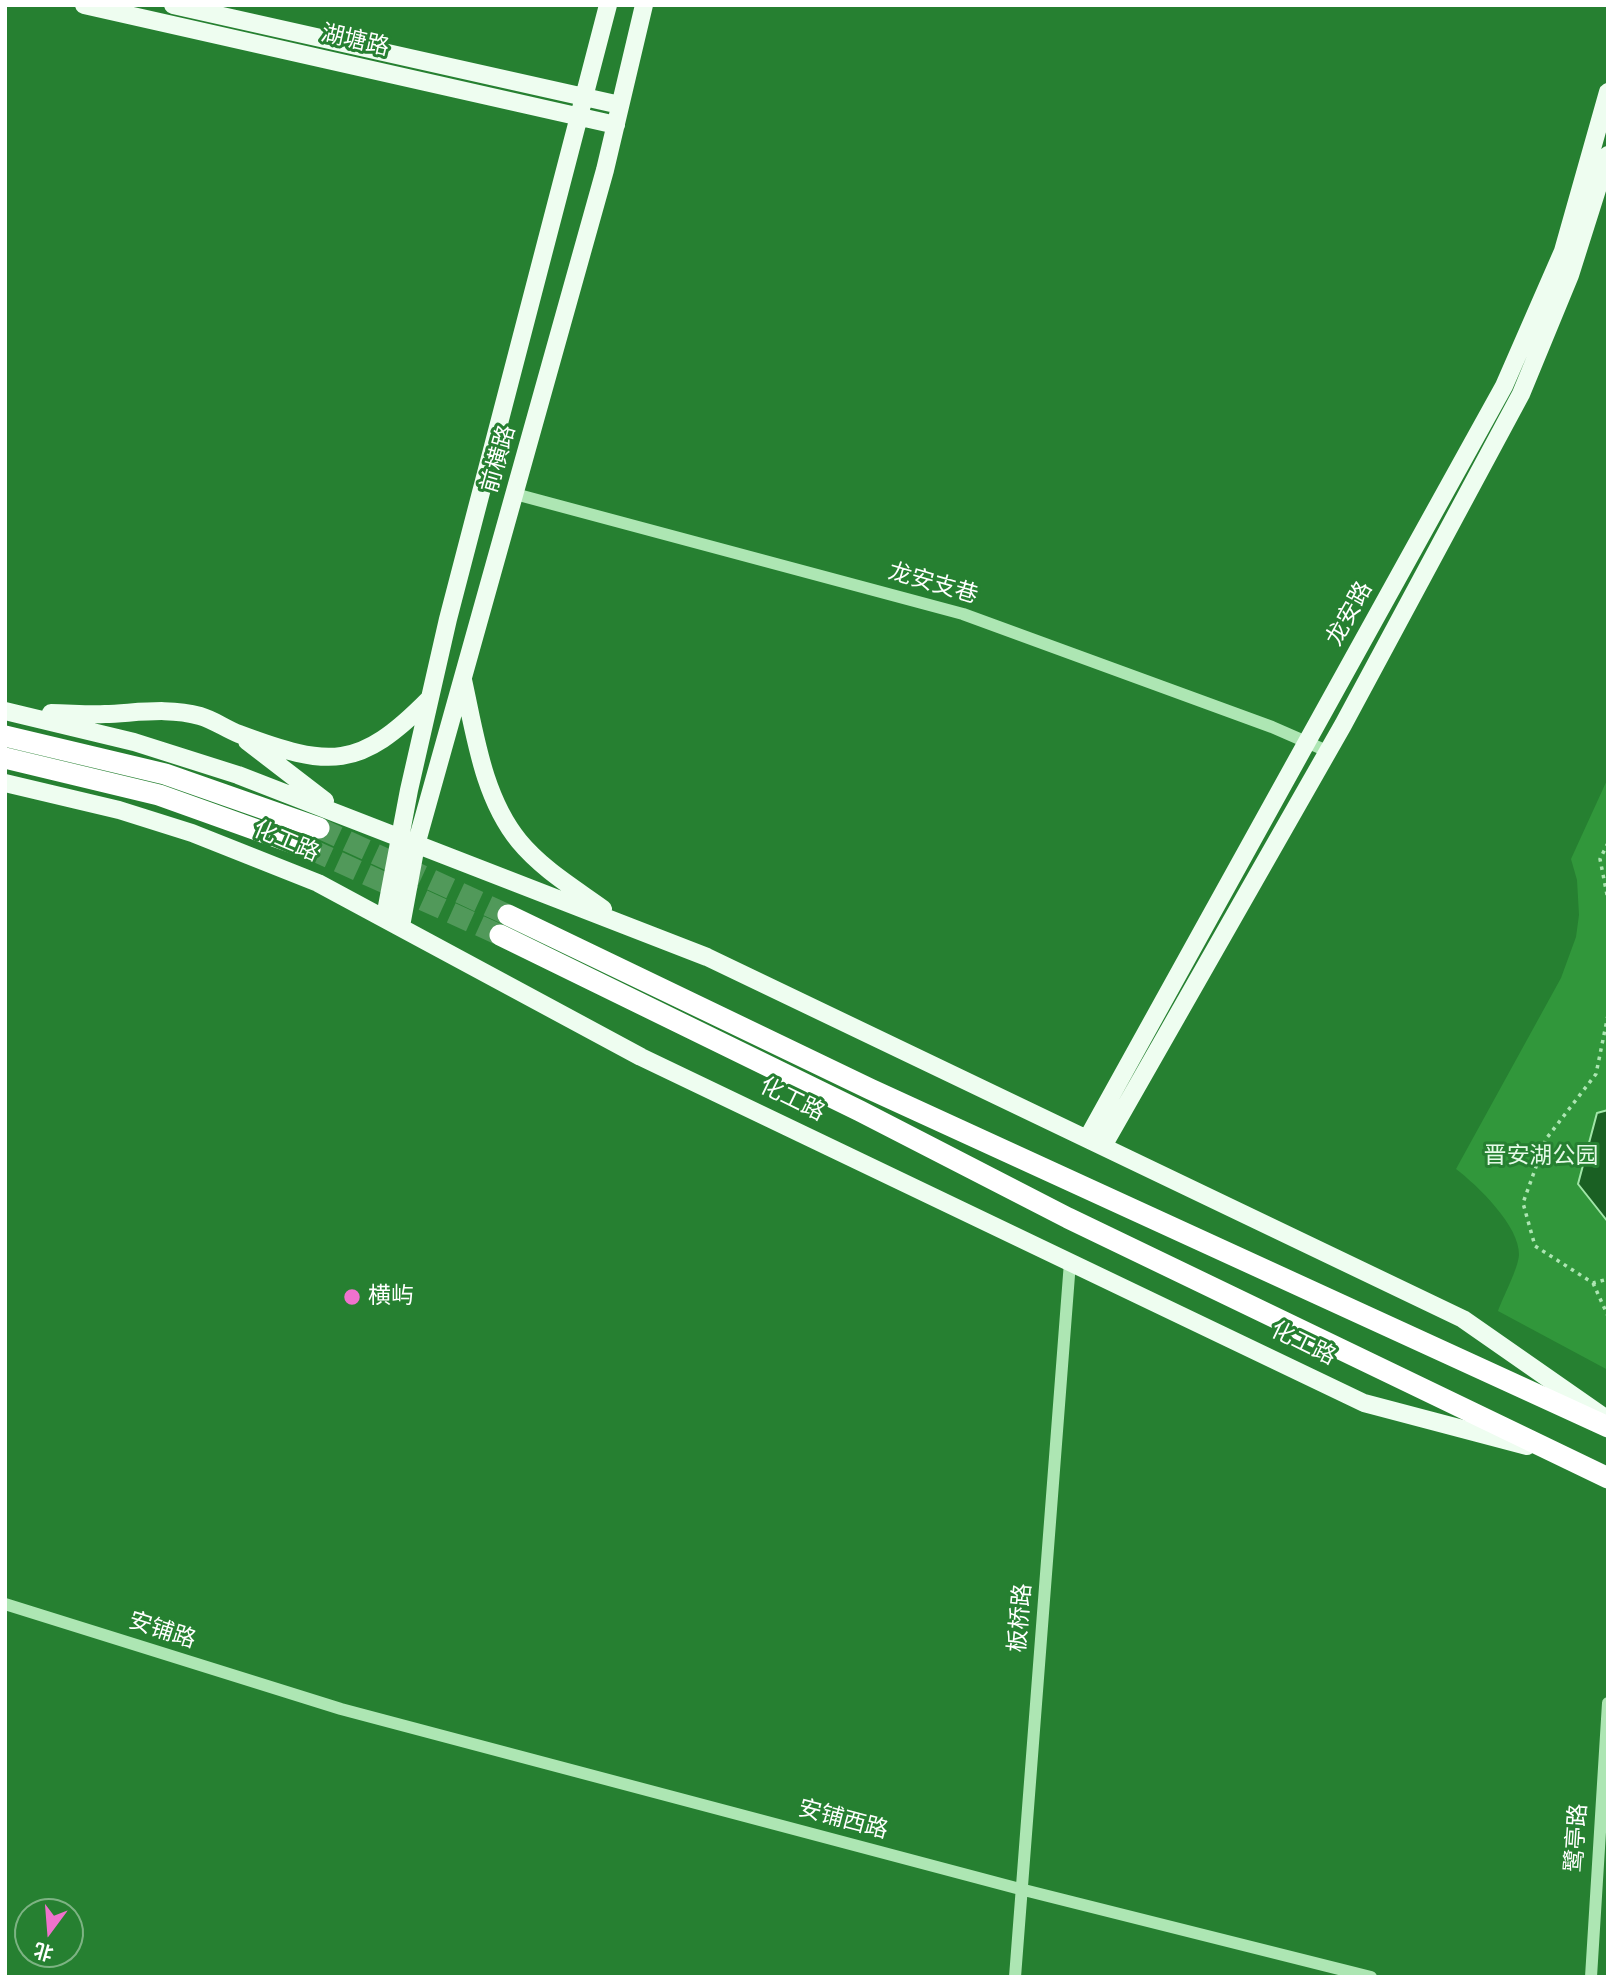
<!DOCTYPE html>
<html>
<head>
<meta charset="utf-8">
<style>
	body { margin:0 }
	#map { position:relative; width:1613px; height:1982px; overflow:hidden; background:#268031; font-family:Helvetica,"Noto Sans SC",sans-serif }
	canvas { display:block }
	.frame { position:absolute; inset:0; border:7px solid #fff; pointer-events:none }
	.north { position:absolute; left:14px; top:1898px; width:70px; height:70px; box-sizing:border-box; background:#268031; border:2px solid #7db383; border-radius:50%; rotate:196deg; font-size:19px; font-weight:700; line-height:28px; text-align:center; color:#fff }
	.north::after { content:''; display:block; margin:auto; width:24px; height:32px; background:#ef72cd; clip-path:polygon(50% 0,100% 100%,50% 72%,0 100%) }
</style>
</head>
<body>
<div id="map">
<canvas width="1613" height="1982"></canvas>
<div class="frame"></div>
<div class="north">北</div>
</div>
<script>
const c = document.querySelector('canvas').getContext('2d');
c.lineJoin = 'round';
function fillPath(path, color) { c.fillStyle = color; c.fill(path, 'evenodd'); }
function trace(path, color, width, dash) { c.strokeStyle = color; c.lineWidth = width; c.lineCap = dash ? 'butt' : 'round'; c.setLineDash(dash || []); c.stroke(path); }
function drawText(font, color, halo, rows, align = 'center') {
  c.font = font + ' Helvetica,"Noto Sans SC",sans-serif'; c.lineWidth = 6; c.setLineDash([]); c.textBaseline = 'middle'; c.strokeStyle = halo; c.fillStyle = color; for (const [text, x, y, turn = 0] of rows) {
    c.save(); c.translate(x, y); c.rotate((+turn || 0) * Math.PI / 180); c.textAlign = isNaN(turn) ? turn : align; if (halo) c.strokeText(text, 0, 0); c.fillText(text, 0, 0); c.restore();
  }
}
const green = new Path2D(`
	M 1608,778 L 1608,1370 L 1498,1311 C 1503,1297 1518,1269 1519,1255 C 1520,1226 1477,1185 1456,1169 L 1561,978 L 1576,937 L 1579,915 L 1577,880 L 1571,859 Z`);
const water = new Path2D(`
	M 1608,1110 L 1608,1222 L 1578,1184 L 1597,1113 Z`);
const highwayTunnel = new Path2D(`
	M 319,828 L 508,915
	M 310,849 L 500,935`);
const path = new Path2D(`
	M 1608,843 L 1600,859 L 1608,900
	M 1608,1015 L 1596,1074 L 1546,1139 L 1523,1203 L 1535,1246 L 1593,1283 L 1608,1279
	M 1593,1283 L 1608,1316`);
const minor = new Path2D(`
	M 515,494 L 963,614 L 1272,727 L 1327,751
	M 5,1604 L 341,1709 L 1020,1889 L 1371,1977
	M 1015,1977 L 1070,1262
	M 1591,1977 L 1608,1703`);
const major = new Path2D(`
	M 84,5 L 616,125
	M 173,5 L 620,105
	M 463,680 C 475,734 483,797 519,841 C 542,869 574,888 603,909
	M 5,711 L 134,742 L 238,775 L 707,957 L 1463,1319 L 1608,1420
	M 51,713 C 69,713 87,715 105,714 C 136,713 169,707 200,716 C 214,720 226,729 239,734 C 330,768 359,770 429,699
	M 247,741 L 325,801
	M 5,783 L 119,810 L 192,833 L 318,883 L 641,1057 L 1364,1403 L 1527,1446
	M 385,917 L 409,790 L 448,619 L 608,5
	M 401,926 L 416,845 L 605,170 L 644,5
	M 1087,1139 L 1504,386 L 1563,251 L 1608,92
	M 1103,1146 L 1343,725 L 1521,394 L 1570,275 L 1608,155`);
const highway = new Path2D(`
	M 5,736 L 165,774 L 319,828
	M 5,758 L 159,795 L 310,849
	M 508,915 L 870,1089 L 1608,1427
	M 500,935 L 860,1111 L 1068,1218 L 1608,1478`);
const markers = [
	[352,1297,9,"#ef72cd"]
];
const streetNames = [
	["湖塘路",355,41,13],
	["前横路",499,459,-74],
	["龙安支巷",933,584,16],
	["龙安路",1350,614,-61],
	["化工路",286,842,23],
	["化工路",792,1100,26],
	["化工路",1303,1344,26],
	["板桥路",1021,1618,-85],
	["安铺路",162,1631,18],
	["安铺西路",843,1820,15],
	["鹭亭路",1577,1838,-86]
];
const parkNames = [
	["晋安湖公园",1541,1157]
];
const poiNames = [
	["横屿",368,1297]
];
fillPath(green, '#31973b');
fillPath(water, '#1a6023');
trace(water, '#a1e6a8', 2);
trace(highwayTunnel, '#51995a', 21, [21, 10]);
trace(path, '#ade6b3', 3.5, [3.5, 5]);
trace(minor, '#ade6b3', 12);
trace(major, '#eefdf0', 18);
trace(highway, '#fff', 21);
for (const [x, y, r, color] of markers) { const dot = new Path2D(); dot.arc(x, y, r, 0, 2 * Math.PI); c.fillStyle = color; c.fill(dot); trace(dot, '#268031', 2.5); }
drawText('23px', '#fff', '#268031', streetNames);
drawText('23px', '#e5fae7', '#268031', parkNames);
drawText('23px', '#fff', '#268031', poiNames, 'left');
</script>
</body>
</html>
